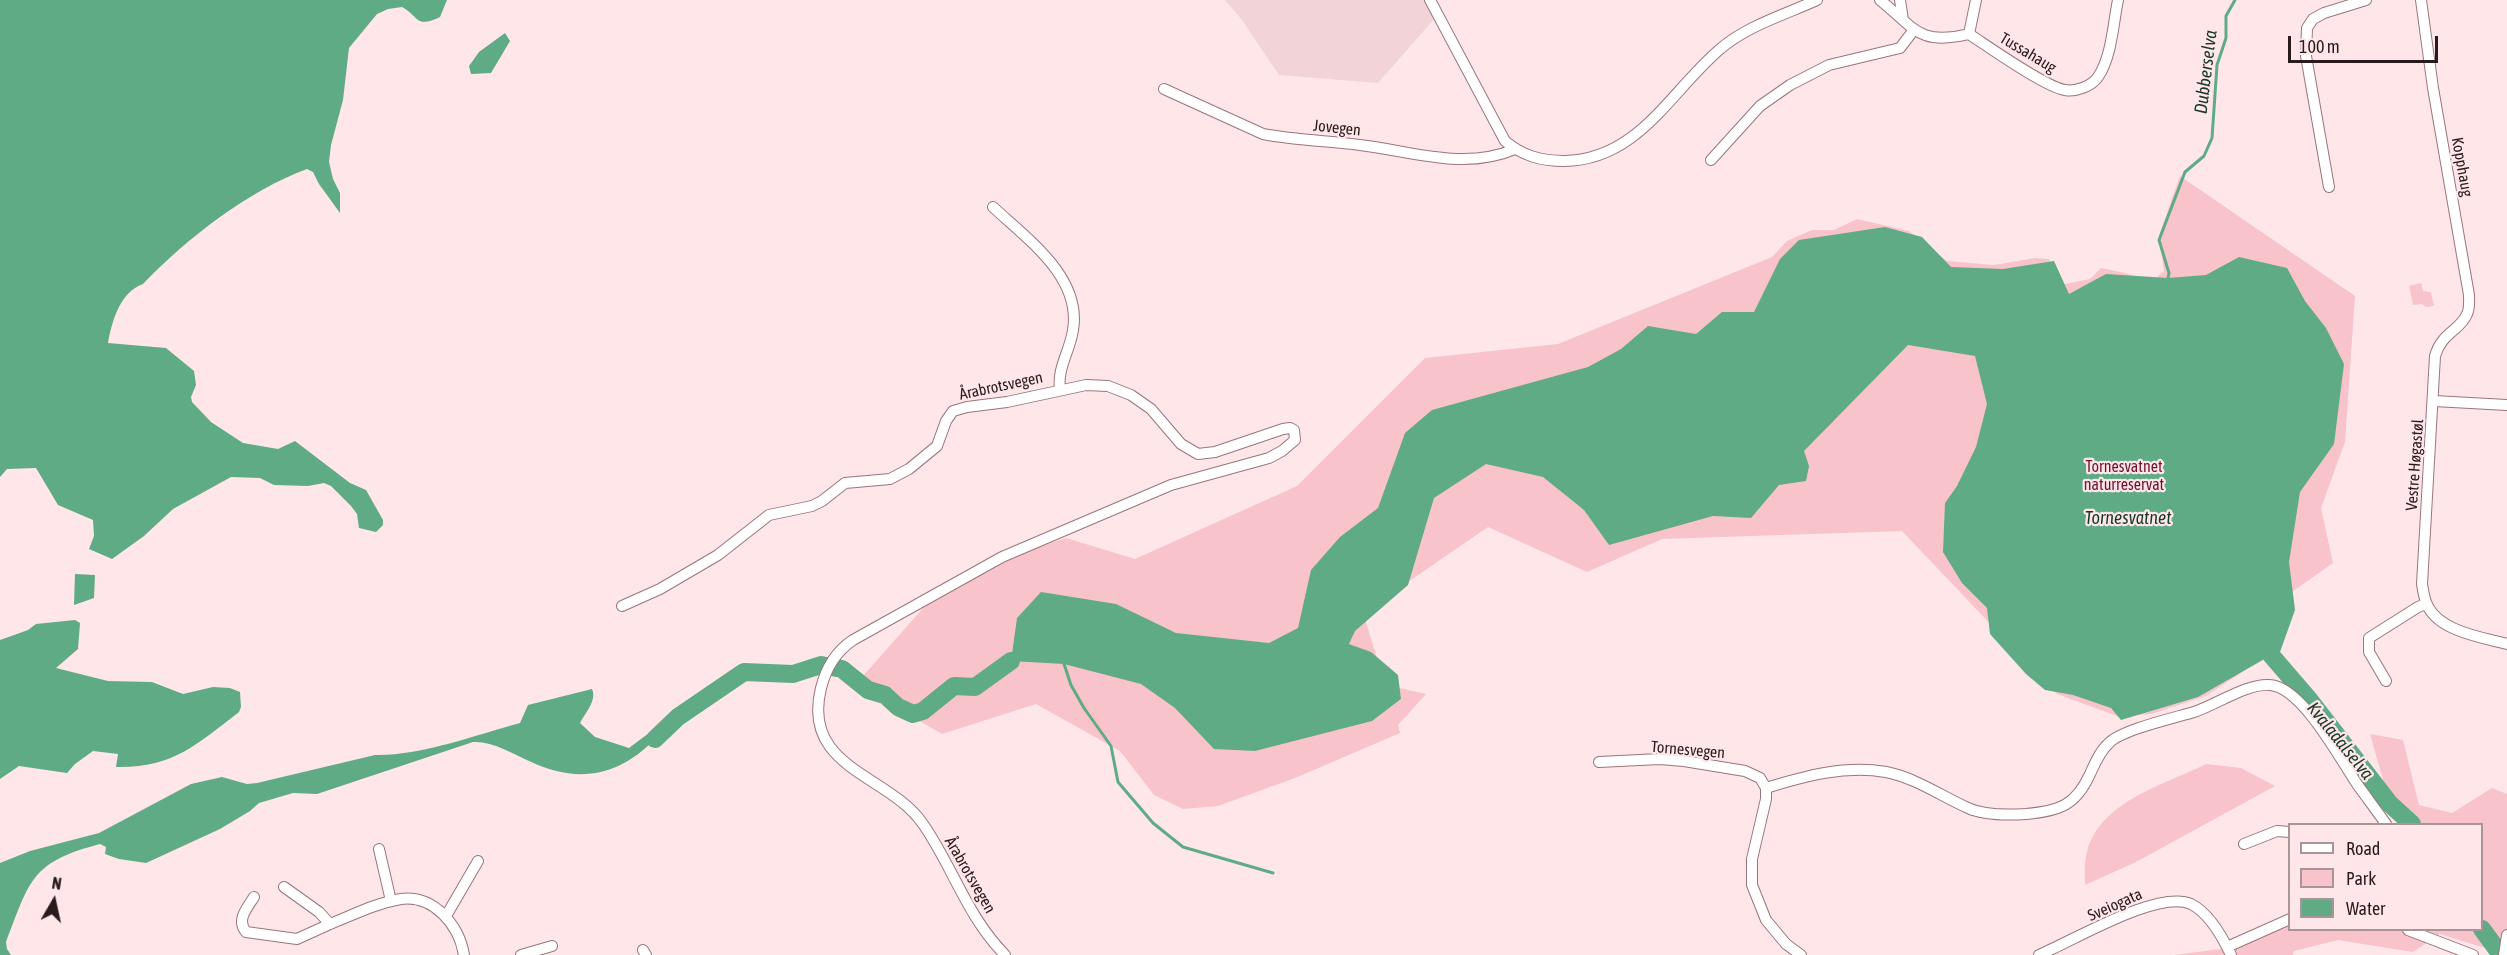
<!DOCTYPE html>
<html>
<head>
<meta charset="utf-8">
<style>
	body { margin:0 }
	#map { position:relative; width:2507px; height:955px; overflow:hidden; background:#ffe6e9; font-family:"Asap Condensed",sans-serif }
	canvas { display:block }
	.legend { position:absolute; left:2288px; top:823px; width:195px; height:108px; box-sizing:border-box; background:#ffe6e9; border:2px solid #a99597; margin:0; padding:8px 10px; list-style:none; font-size:18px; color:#291b1d }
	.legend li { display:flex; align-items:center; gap:12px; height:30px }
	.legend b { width:30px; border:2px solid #a99597 }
	.north { position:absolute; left:24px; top:871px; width:60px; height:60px; -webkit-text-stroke:4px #ffe6e9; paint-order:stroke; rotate:9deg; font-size:16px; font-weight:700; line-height:24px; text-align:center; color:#291b1d }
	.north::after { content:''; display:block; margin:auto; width:21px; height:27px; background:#291b1d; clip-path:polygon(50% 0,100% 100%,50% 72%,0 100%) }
	.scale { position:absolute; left:2288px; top:36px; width:150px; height:27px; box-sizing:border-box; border:3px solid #291b1d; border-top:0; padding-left:8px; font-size:18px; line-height:21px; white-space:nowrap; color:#291b1d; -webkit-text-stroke:4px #ffe6e9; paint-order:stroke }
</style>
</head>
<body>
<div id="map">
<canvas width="2507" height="955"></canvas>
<ul class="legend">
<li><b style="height:8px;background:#fff"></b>Road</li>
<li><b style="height:16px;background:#f9c3cb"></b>Park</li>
<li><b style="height:16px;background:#5eab85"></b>Water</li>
</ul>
<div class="north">N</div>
<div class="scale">100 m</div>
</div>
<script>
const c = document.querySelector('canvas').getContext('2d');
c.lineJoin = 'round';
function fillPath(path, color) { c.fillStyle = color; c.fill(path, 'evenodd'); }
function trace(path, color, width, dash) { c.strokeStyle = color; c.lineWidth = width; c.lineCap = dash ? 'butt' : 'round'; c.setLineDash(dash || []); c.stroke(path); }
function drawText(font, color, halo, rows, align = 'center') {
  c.font = font + ' "Asap Condensed",sans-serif'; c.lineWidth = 4.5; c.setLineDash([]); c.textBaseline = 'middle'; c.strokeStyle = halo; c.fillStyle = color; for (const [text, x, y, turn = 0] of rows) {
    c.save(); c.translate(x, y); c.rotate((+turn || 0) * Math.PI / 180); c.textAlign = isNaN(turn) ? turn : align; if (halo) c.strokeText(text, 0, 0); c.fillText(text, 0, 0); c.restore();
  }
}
const built = new Path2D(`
	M 1225,0 L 1427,0 L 1435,18 L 1378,83 L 1279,75 L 1242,20 Z`);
const green = new Path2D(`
	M 2180,176 L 2355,296 L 2345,442 L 2321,508 L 2333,563 L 2289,594 L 2274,651 L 2206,696 L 2151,714 L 2117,716 L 2057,694 L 1902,531 L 1662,539 L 1587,572 L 1488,527 L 1363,613 L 1392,706 L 1401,699 L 1399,688 L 1426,694 L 1398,725 L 1400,733 L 1295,778 L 1218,806 L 1183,809 L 1154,795 L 1120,751 L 1036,704 L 942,734 L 856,684 L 931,599 L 998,561 L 1066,538 L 1135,559 L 1297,486 L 1425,358 L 1558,344 L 1772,257 L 1787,241 L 1812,230 L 1834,230 L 1857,219 L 1909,231 L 1947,261 L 1994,265 L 2035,258 L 2049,259 L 2060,285 L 2090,279 L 2101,268 C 2120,271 2136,277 2154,280 L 2164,271 L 2159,236 Z
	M 2421,283 L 2423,291 L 2431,292 L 2434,306 L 2426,307 L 2422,304 L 2413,305 L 2409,286 Z
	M 2370,734 L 2403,740 L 2419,805 L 2452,813 L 2492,788 L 2507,794 L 2507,955 L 2440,934 L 2413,952 L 2338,940 L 2294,951 L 2293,955 L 2174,955 L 2221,949 L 2289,926 L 2290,930 L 2482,930 L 2482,824 L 2404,824 L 2390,804 Z
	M 2206,764 L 2241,768 L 2275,786 L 2136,862 L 2085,885 C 2085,875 2084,863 2087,852 C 2100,801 2164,785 2206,764 Z`);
const water = new Path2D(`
	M 0,0 L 447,0 L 440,17 C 415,29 419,16 402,7 L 388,9 L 377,14 L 349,48 L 343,100 L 331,145 L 329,162 L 333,179 L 340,193 L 340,213 L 319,184 L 313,172 L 307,169 C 249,190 186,239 143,284 C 120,292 112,321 108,343 L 166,348 L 194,371 L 196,385 L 191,397 L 192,402 L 211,422 L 243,443 L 278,449 L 295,441 L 350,483 L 366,490 L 383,520 L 383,525 L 376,532 L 359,528 L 357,514 L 351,506 L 331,486 L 324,483 L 308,486 L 274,485 L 260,478 L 231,477 L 173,509 L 144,536 L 112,559 L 89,549 L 94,536 L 93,520 L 58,505 L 36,468 L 7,469 L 0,477 Z
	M 505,33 L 510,41 L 491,73 L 471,74 L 469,66 L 479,52 Z
	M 1885,227 L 1922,237 L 1951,267 L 2003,269 L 2054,261 L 2069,294 L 2106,274 L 2168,278 L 2206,275 L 2239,257 L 2287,268 L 2305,301 L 2326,328 L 2344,364 L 2334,444 L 2300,492 L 2289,562 L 2295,610 L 2280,652 L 2275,653 L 2198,697 L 2121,720 L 2111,708 L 2073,695 L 2045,690 L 2026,674 L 1990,634 L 1987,608 L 1962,583 L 1943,552 L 1945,503 L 1957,486 L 1976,447 L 1987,404 L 1975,356 L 1908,345 L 1804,451 L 1809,466 L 1806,481 L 1779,485 L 1751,518 L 1713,516 L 1609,545 L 1584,510 L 1543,477 L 1486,464 L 1434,498 L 1408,585 L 1355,631 L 1349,644 L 1371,652 L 1398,675 L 1401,699 L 1372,721 L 1255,751 L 1214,749 L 1175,708 L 1141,684 L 1064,664 L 1011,661 L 1017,618 L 1041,592 L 1116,604 L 1176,633 L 1269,643 L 1298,628 L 1311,570 L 1340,537 L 1378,508 L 1405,433 L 1432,410 L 1588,367 L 1621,349 L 1648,326 L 1696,334 L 1722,312 L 1754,312 L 1780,259 L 1799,240 Z
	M 75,574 L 95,575 L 94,598 L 74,605 Z
	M 75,620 L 80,623 L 78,649 L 56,668 L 108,681 L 152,682 L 183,694 L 213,687 L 230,688 L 240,692 L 241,707 L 239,712 C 196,745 173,768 116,767 L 118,754 L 93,751 L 75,764 L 67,773 L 19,766 L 0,779 L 0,640 L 28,630 L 36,624 Z
	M 592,689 C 597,700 586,712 580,723 L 595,737 L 629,748 L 649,733 L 655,739 C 618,777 577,784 529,761 C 511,753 493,741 473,742 L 317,794 L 293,793 L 259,803 L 250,811 L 220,829 L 146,863 L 119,859 L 105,854 L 106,847 L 100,844 C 31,862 30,880 6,942 L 7,949 L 11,955 L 0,955 L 0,863 L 30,851 L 99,833 L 191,784 L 222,777 L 247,784 L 257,783 L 375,755 C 420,756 476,735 520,723 L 528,705 Z`);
const stream = new Path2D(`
	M 2168,278 L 2169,273 L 2159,240 L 2185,172 L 2204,156 L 2212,138 L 2217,65 L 2226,38 L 2226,16 L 2235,0
	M 1064,664 L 1071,685 L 1084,708 L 1111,746 L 1118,782 L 1153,823 L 1183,847 L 1273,873`);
const river = new Path2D(`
	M 2271,655 L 2308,698 L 2390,804 L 2412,824
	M 655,739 L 678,717 L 744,672 L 793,674 L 821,665 L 842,669 L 868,690 L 885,695 L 898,707 L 913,714 L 923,711 L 954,686 L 975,687 L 1011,661
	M 2482,929 L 2501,955`);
const minor = new Path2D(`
	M 1430,0 L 1505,141 C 1523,156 1541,161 1564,161 C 1638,160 1670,92 1719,50 C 1746,26 1784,15 1817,0
	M 1880,0 C 1915,28 1918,46 1969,34 C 1989,47 2045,87 2065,90 C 2076,92 2092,86 2098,77 C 2112,56 2113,24 2118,0
	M 1900,0 L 1903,20
	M 2421,0 L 2433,88 L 2469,295 C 2469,301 2470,308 2467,314 C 2460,331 2442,332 2435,356 L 2422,584 C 2423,590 2424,597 2426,602 C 2436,631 2481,637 2507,644
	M 1969,34 L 1976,0
	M 1164,89 L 1263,134 C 1295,140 1328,141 1360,145 C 1411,151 1464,171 1515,149
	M 1711,160 L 1760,106 L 1790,85 L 1829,65 L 1900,48 L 1913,31
	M 2329,187 L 2306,56 L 2307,28 L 2313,19 L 2324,13 L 2366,0
	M 993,207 C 1027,239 1082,277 1073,330 C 1070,351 1057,368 1060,389
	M 2434,401 L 2507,405
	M 622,606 L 660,589 L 718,555 L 769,515 L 812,506 L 822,501 L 845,483 L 890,479 L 909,469 L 937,446 L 946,421 L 953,411 L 967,407 L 1007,402 L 1086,385 L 1108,386 L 1131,395 L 1151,409 L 1181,444 L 1198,454 L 1215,452 L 1283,429 L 1290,428 L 1294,430 L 1295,440 L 1282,451 L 1269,458 L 1171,485 L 1002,557 L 853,640 C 835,652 826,668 821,688 C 801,769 889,774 923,824 C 953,867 966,915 1005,955
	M 2386,681 L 2369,652 L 2369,638 L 2418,607 L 2426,604
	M 1599,762 L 1660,759 L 1684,761 L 1745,771 L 1760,778 L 1766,788 L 1766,799 L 1752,859 L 1752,885 L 1766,920 L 1786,944 L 1801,955
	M 1766,788 C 1805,776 1844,765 1886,772 C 1916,778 1941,796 1968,808 C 1983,815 2010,815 2026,814 C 2060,811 2076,805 2090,774 C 2095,763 2100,751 2109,743 C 2121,730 2174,718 2194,712 C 2216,705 2247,683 2270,685 C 2302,687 2340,759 2357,784 C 2367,798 2377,811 2386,824
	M 2244,844 L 2277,831 L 2290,832
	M 379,849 L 391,901
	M 254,897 C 247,908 236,920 246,932 L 297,939 L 330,924 L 319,912 L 284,887
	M 446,916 L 478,861
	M 330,924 C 353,915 376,903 401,899 C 434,895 459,925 464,955
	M 2408,930 L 2473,955
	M 2227,947 L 2290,919
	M 643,950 L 646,955
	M 521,955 L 552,946
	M 2039,955 C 2073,941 2158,889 2191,904 C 2209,913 2223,938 2231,955
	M 2504,955 L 2507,935`);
const streetNames = [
	["Tussahaug",2028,53,31],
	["Jovegen",1337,128,6],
	["Kopphaug",2462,167,80],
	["Årabrotsvegen",1001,386,-12],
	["Vestre Høgastøl",2415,465,-86],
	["Tornesvegen",1688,750,5],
	["Årabrotsvegen",970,875,60],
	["Sveiogata",2115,905,-24]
];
const parkNames = [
	["Tornesvatnet",2124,467],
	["naturreservat",2124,485]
];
const waterNames = [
	["Dubberselva",2206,72,-83],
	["Tornesvatnet",2128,518],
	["Kvaladalselva",2340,741,51]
];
fillPath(built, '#f2d4d8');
fillPath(green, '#f9c3cb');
fillPath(water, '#5eab85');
trace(stream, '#5eab85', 3);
trace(river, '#5eab85', 18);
trace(minor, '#9a757b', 12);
trace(minor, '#fff', 10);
drawText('16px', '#291b1d', '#ffe6e9', streetNames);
drawText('16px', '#6d112f', '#ffe6e9', parkNames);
drawText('italic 18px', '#163828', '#ffe6e9', waterNames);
</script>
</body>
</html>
